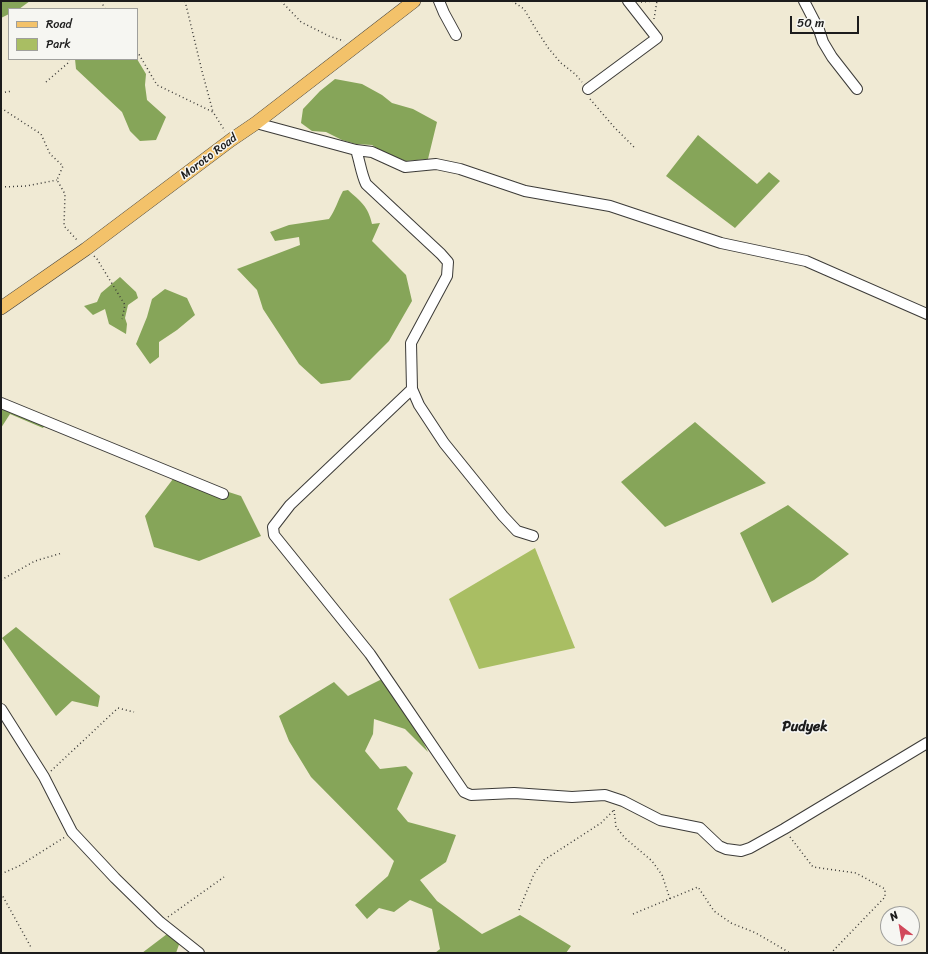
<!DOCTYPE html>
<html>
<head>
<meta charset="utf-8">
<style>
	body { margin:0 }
	#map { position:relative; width:928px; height:954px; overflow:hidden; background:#f0ead4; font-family:Sriracha,sans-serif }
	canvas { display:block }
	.frame { position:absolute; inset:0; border:2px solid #1c1c1c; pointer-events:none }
	.legend { position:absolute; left:8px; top:8px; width:130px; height:52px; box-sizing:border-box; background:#f6f6f2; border:1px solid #9f9f9c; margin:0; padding:5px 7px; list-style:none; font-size:12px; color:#1c1c1c }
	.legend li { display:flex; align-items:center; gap:8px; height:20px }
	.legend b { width:20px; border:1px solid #9f9f9c }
	.north { position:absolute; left:880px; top:906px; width:40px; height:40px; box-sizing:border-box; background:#f6f6f2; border:1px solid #9f9f9c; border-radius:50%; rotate:329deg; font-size:11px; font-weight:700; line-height:16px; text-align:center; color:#1c1c1c }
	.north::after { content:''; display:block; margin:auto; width:14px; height:18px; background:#d1495b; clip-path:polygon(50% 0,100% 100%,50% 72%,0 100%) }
	.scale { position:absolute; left:790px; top:16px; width:69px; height:18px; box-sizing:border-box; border:2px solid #1c1c1c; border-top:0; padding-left:5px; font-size:12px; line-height:14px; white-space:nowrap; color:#1c1c1c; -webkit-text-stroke:3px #f6f6f2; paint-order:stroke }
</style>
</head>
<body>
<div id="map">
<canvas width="928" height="954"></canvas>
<div class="frame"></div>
<ul class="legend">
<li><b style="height:5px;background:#f3c26a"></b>Road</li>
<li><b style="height:11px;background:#a9be63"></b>Park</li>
</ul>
<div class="north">N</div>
<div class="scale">50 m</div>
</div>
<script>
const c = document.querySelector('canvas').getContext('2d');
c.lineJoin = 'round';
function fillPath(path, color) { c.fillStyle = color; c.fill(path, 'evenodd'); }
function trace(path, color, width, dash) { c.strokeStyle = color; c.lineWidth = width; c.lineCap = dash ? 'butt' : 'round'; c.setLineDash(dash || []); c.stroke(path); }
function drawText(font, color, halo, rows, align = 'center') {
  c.font = font + ' Sriracha,sans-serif'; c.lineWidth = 3; c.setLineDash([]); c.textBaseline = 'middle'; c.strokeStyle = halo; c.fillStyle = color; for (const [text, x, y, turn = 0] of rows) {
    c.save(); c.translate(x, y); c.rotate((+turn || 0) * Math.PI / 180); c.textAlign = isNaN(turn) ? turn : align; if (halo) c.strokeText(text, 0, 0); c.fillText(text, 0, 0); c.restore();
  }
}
const green = new Path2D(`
	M 535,548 L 575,648 L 479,669 L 449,599 Z`);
const forest = new Path2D(`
	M 1,1 L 30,1 L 19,9 L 9,9 L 9,14 L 1,18 Z
	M 75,59 L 137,59 L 146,74 L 145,85 L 147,100 L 166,117 L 156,140 L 140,141 L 130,131 L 122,112 L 76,69 Z
	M 335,79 L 362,84 L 382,95 L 392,103 L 413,109 L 437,122 L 428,159 L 406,161 L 386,154 L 372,145 L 356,144 L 342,140 L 326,132 L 312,131 L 301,123 L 303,109 L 320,91 Z
	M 698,135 L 757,184 L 769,172 L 780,181 L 735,228 L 666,176 Z
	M 348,190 C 361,202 368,206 372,224 L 380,223 L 372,241 L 406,275 L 412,301 L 389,341 L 350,380 L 321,384 L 299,364 L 263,309 L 257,290 L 237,269 L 300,245 L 299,237 L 275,241 L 270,232 L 289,225 L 329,219 C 335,211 338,200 343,191 Z
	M 120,277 L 136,292 L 138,298 L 128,305 L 125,318 L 127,324 L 126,334 L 109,324 L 105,309 L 93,315 L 84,306 L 97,302 L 101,293 Z
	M 165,289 L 187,298 L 195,315 L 177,330 L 159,342 L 159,357 L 150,364 L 136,344 L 147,317 L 152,299 Z
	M 1,405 L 47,422 L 43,428 L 10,414 L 1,428 Z
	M 695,422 L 766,483 L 665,527 L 621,482 Z
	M 176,475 L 241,496 L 261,536 L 199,561 L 154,547 L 145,516 Z
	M 788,505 L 849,554 L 814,580 L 772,603 L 740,533 Z
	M 16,627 L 100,696 L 98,707 L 72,701 L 56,716 L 2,638 Z
	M 390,675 L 428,752 L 405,729 L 374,719 L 373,734 L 365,751 L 380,769 L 406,766 L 413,773 L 397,809 L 408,822 L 456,835 L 446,862 L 420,880 L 437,901 L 482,934 L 520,915 L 571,946 L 566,953 L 435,953 L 440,949 L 432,909 L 410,900 L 394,912 L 379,908 L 367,919 L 355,905 L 388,876 L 394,861 L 311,777 L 289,741 L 279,716 L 334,682 L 348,696 Z
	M 171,931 L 181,939 L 176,953 L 142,953 Z`);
const path = new Path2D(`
	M 101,1 L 105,9
	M 185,1 L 202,71 L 213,112
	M 281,1 L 301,22 L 329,36 L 344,41
	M 512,1 L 524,9 L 537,31 L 549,49 L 561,63 L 575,74 L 582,82
	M 641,2 L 655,1
	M 654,19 L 657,1
	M 137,51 L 157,85 L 213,112 L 225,131
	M 46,82 L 68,63 L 69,59
	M 1,93 L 12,91
	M 590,99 L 614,127 L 636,149
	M 1,108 L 41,134 L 50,154 L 63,166 L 57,180 L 65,194 L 64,226 L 78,241
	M 1,187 L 26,186 L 57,180
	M 94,256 L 97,259 L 125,305 L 122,319
	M 1,580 L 35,561 L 62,553
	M 51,771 L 118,708 L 134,712
	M 614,810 L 616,827 L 625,838 L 652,861 L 662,875 L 670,899
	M 790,837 L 813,867 L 856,873 L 885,889 L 885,897 L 831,953
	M 1,874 L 19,866 L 65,837
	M 1,893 L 32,949
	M 519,910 L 534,874 L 544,860 L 601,823 L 615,809
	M 633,914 L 698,887 L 714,911 L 731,923 L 756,933 L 790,953
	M 168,917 L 224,877`);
const minor = new Path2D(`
	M 439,1 L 444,13 L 456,35
	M 804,1 L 819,30 L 823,42 L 832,57 L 857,89
	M 588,89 L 657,38 L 628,1
	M 256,123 L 356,150 L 372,152 L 405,167 L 436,164 L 460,169 L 525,191 L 610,206 L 721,243 L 806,261 L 927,314
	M 356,150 C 360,162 361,173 366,184 L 441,254 L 448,262 L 447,276 L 411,343 L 412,389 L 419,405 L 444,443 L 503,516 L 517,531 L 533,536
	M 412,389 L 290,505 L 273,527 L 274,535 L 370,654 L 396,692 L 464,792 L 471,795 L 514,793 L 572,797 L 605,795 L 623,801 L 660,820 L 700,828 L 719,846 L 726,849 L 741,851 L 750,848 L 784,829 L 927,743
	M 1,403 L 223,494
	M 1,709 L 44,777 L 72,832 L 115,878 L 160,922 L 199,953`);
const major = new Path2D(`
	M 1,308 L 86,249 L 231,140 L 256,123 L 414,1`);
const streetNames = [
	["Moroto Road",209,157,-37]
];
const quarterNames = [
	["Pudyek",805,727]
];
fillPath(green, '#a9be63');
fillPath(forest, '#86a559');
trace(minor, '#3c3b38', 12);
trace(major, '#3c3b38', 14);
trace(path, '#3c3b38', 1.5, [1, 3]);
trace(minor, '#fff', 10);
trace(major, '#f3c26a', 13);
drawText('12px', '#1c1c1c', '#f6f6f2', streetNames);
drawText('bold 14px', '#1c1c1c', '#f6f6f2', quarterNames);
</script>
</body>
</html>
